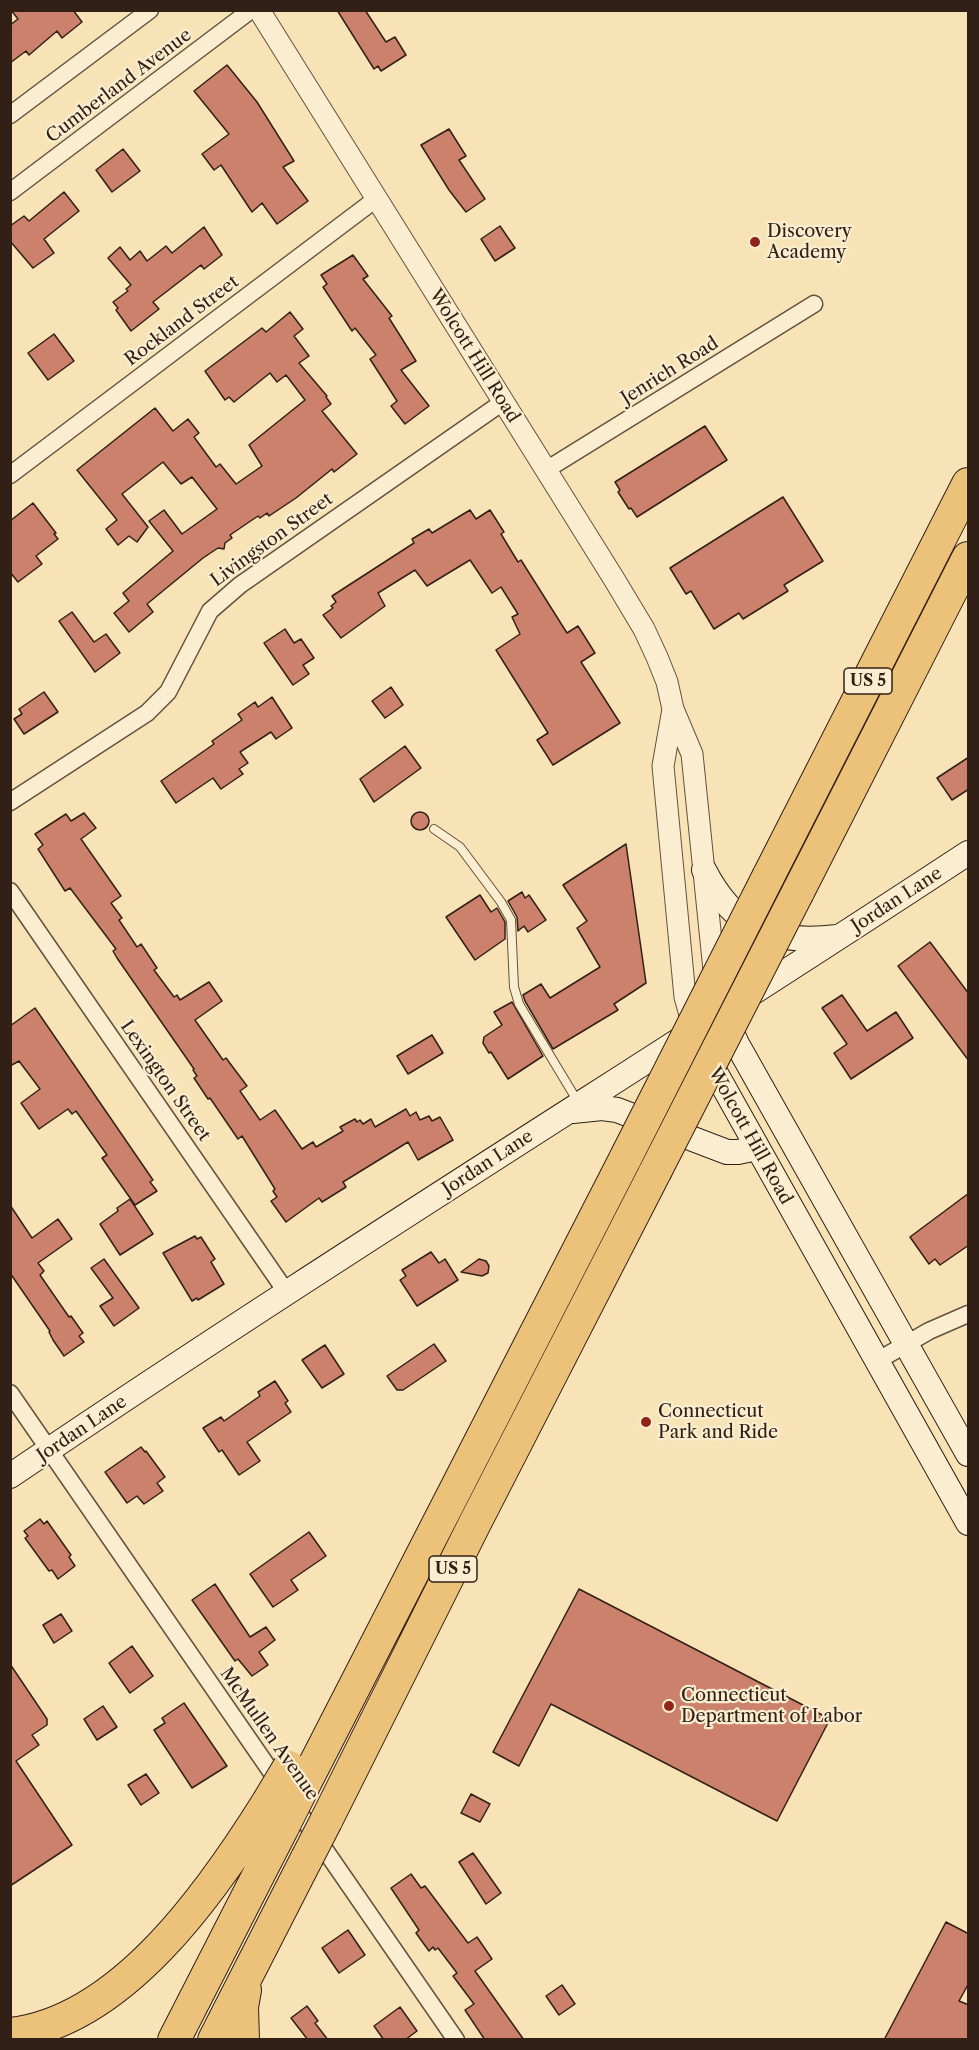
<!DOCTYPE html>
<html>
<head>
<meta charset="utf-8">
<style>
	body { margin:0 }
	#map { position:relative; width:979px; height:2050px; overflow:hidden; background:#f8e3b6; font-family:"Libre Caslon Text",serif }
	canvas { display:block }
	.frame { position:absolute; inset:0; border:12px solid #322017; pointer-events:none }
</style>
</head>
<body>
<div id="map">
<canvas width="979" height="2050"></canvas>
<div class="frame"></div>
</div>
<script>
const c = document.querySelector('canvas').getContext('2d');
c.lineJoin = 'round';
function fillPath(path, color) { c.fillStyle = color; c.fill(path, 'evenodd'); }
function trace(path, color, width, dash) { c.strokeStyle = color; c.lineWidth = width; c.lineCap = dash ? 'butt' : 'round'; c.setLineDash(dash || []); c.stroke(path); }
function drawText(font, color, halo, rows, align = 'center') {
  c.font = font + ' "Libre Caslon Text",serif'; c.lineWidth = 4.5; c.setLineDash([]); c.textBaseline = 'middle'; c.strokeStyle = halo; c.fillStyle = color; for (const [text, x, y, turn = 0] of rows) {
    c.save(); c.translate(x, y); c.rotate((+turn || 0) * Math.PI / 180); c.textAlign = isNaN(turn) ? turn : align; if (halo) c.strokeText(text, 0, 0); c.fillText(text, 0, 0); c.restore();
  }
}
const building = new Path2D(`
	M 11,10 L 73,10 L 82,22 L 62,38 L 57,31 L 29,55 L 26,51 L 10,63 L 10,25 L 18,19 Z
	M 337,10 L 365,10 L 386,42 L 395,37 L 406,55 L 381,71 L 378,66 L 374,69 Z
	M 227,65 L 257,102 L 294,161 L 283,167 L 308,201 L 277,224 L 262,203 L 252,212 L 221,165 L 214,170 L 202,154 L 229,134 L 194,91 Z
	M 449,129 L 466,156 L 459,160 L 485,199 L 466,212 L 449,190 L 421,145 Z
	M 123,149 L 140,171 L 112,192 L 96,170 Z
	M 64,192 L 79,211 L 44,239 L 54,253 L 33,268 L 10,241 L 10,226 L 24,216 L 29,221 Z
	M 500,226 L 515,248 L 495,261 L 481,239 Z
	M 204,227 L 222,255 L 204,269 L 201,265 L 153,302 L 159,309 L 131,331 L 116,310 L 118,308 L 113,302 L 128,291 L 126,289 L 131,285 L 108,258 L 120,247 L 130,260 L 140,251 L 147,261 L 166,246 L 172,253 Z
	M 353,255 L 368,276 L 363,279 L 392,316 L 389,318 L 416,361 L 401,370 L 429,406 L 405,424 L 391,406 L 397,401 L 370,359 L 376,355 L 355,328 L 352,331 L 323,287 L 327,284 L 321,275 Z
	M 290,312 L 303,329 L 294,336 L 309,356 L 299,363 L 327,396 L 326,397 L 331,404 L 322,411 L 357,454 L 334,472 L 332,469 L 296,498 L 269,516 L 267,513 L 260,518 L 258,516 L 230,535 L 232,538 L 225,543 L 224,549 L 218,548 L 203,558 L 147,604 L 153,612 L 129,632 L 114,613 L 129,601 L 123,593 L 173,551 L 149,521 L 164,510 L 182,534 L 217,509 L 192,477 L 181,484 L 163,462 L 122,494 L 148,527 L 137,542 L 129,536 L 118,545 L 106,529 L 117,520 L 77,470 L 155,408 L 173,431 L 188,419 L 199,433 L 194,437 L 216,467 L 220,464 L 236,484 L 262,466 L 249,445 L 305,400 L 286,375 L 277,382 L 270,373 L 234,402 L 229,397 L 225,400 L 205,371 L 262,328 L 266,332 Z
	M 54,334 L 74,361 L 48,380 L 28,353 Z
	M 705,426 L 727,460 L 637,517 L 631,508 L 629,509 L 618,492 L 620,490 L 615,482 Z
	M 783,497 L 823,561 L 784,585 L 788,591 L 743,619 L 739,613 L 714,629 L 691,591 L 686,594 L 670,568 Z
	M 33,503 L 56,533 L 54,534 L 58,539 L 36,556 L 42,564 L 18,582 L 10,572 L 10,521 Z
	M 470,510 L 476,519 L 490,510 L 504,532 L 501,534 L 518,562 L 521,560 L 567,633 L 578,626 L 595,653 L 581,662 L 620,723 L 553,765 L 537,740 L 548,733 L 496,650 L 520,634 L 512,617 L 518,614 L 501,587 L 492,593 L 470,560 L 427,586 L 415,570 L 378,593 L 385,606 L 341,638 L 323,615 L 333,608 L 331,606 L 336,602 L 332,596 L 414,543 L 412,539 L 429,529 L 432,533 Z
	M 72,612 L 94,642 L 106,634 L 120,653 L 95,672 L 59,621 Z
	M 285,629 L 294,643 L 301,639 L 314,658 L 303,665 L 309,674 L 293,685 L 264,643 Z
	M 391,687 L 403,705 L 385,718 L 372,701 Z
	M 44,692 L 58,712 L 24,734 L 14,719 L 22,714 L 19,709 Z
	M 272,697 L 292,728 L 276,739 L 271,732 L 240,752 L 248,763 L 239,769 L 243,774 L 221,789 L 213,778 L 176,803 L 161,781 L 214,744 L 212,741 L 242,720 L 238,714 L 255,702 L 258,707 Z
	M 405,746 L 421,768 L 374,802 L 360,779 Z
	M 969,757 L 969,789 L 952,800 L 937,778 Z
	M411 821a9 9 0 1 1 18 0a9 9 0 1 1-18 0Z
	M 84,813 L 96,828 L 81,839 L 121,896 L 111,903 L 122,918 L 119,920 L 137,947 L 141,944 L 157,968 L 154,970 L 174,997 L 177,995 L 180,1000 L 209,982 L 222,1001 L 195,1020 L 223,1060 L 226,1058 L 247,1086 L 240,1091 L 260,1120 L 275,1110 L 302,1149 L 313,1142 L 316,1147 L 343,1131 L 340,1127 L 355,1119 L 357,1122 L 360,1120 L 363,1124 L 371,1119 L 375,1127 L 406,1109 L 410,1116 L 416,1112 L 420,1120 L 429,1116 L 432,1121 L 440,1117 L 453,1140 L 418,1160 L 408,1142 L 343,1182 L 346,1187 L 322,1202 L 319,1198 L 286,1222 L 271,1201 L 277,1197 L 273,1191 L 275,1189 L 242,1136 L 238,1139 L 210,1098 L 208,1099 L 194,1078 L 197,1076 L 193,1070 L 194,1069 L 117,958 L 113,951 L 116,949 L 70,888 L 65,891 L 38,849 L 43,845 L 35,834 L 66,814 L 71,821 Z
	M 626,844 L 646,983 L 614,1004 L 618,1010 L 553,1049 L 525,1001 L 523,995 L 541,984 L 550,998 L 600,967 L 577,928 L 587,921 L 563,885 Z
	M 522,892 L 525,898 L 529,895 L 546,920 L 528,932 L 524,926 L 518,931 L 517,917 L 508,901 Z
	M 480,895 L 491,912 L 497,908 L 505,922 L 505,939 L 475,960 L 446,917 Z
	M 930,942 L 969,994 L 969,1061 L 898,966 Z
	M 842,995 L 867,1031 L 896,1012 L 913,1038 L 851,1079 L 834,1053 L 847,1044 L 822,1008 Z
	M 512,1002 L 543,1056 L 508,1079 L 491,1052 L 489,1053 L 483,1043 L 484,1037 L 502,1025 L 494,1012 Z
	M 35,1008 L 153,1180 L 150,1182 L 157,1191 L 135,1205 L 102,1158 L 107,1155 L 76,1111 L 72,1114 L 68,1109 L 39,1129 L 21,1103 L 40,1089 L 19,1061 L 10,1066 L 10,1026 Z
	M 432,1035 L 443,1053 L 408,1074 L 397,1056 Z
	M 969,1193 L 969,1245 L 940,1265 L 935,1259 L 929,1264 L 910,1237 Z
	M 130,1199 L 153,1234 L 120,1255 L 100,1224 L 118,1211 L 117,1208 Z
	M 10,1205 L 32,1238 L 58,1219 L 72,1239 L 38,1263 L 44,1271 L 40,1275 L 69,1317 L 71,1316 L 83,1333 L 79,1336 L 84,1342 L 64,1356 L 53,1340 L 49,1332 L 50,1331 L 10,1273 Z
	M 195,1236 L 197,1239 L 201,1237 L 215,1259 L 211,1262 L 224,1284 L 198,1300 L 197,1298 L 192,1301 L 163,1253 Z
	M 431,1252 L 439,1263 L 445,1259 L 458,1280 L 417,1306 L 400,1280 L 406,1276 L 402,1270 Z
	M 104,1259 L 139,1308 L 114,1326 L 100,1306 L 113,1298 L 91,1268 Z
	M 479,1259 L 486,1261 L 489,1266 L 488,1273 L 482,1276 L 461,1272 Z
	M 434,1344 L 446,1361 L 403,1390 L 397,1390 L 387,1376 Z
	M 325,1345 L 344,1374 L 322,1388 L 302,1360 Z
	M 275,1381 L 288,1401 L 285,1403 L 291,1412 L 247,1442 L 260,1461 L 239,1475 L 222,1450 L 219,1452 L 203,1428 L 221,1417 L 224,1421 L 260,1396 L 258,1392 Z
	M 141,1447 L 145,1452 L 146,1451 L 165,1477 L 157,1483 L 163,1491 L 144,1504 L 137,1496 L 127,1503 L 105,1472 Z
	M 40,1519 L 44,1524 L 47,1521 L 71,1555 L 69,1557 L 75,1566 L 58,1579 L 52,1570 L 49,1571 L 25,1538 L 28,1536 L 24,1531 Z
	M 309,1532 L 326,1556 L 291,1580 L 298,1590 L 273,1607 L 250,1574 Z
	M 215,1584 L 250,1637 L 266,1627 L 275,1640 L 259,1652 L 268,1665 L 252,1676 L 238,1659 L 235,1661 L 192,1600 Z
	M 579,1589 L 830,1719 L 777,1821 L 551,1704 L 519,1766 L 493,1752 Z
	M 61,1614 L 72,1631 L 54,1643 L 43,1625 Z
	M 132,1646 L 153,1676 L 130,1693 L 109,1663 Z
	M 10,1664 L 47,1719 L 47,1725 L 32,1735 L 39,1745 L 16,1761 L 72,1845 L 10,1886 Z
	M 184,1703 L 227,1766 L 192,1788 L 154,1730 L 165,1723 L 162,1718 Z
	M 103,1706 L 117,1727 L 97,1740 L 84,1719 Z
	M 146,1774 L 159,1793 L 141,1805 L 128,1785 Z
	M 471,1794 L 490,1804 L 480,1822 L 461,1813 Z
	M 473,1853 L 501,1893 L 486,1904 L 459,1862 Z
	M 411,1874 L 421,1888 L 425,1886 L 468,1943 L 477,1937 L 492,1959 L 475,1971 L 524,2040 L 485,2040 L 465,2010 L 474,2004 L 453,1976 L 457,1973 L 438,1948 L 435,1950 L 433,1947 L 429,1951 L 416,1933 L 419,1930 L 391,1888 Z
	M 946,1922 L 969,1934 L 969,1983 L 959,2001 L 969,2005 L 969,2040 L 884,2040 Z
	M 348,1930 L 365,1955 L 339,1973 L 322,1948 Z
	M 562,1985 L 575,2004 L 559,2015 L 546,1996 Z
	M 307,2006 L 318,2021 L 315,2023 L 328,2040 L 308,2040 L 291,2018 Z
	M 400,2007 L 417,2031 L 405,2040 L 384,2040 L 374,2026 Z`);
const service = new Path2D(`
	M 434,829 L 460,847 L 501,902 L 511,920 L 514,987 L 519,1004 L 578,1102`);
const minor = new Path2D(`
	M 10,115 L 150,10
	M 10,192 L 251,10
	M 546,470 L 814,304
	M 10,475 L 376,199
	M 10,802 L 147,713 L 168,692 L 210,611 L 240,585 L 503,402
	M 10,891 L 287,1293
	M 877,1361 L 929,1331 L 968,1314
	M 10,1393 L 456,2040`);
const tertiary = new Path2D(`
	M 259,10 L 614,579 L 644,629 L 657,657 L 667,682 L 673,709 L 692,754 L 715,980
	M 673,709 L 663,766 L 685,997 L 694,1029`);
const secondary = new Path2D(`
	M 704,870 C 734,928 772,945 837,937
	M 725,1016 L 737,1044 L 968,1454
	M 704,1052 L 968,1523
	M 573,1111 L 602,1108 L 617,1110 L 727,1152 L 738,1152 L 757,1148
	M 10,1476 C 326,1262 650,1062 968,853`);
const motorway = new Path2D(`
	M 768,877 L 968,484
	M 798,892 L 968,558
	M 303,1787 L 626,1157
	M 326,1821 L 475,1523 L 655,1172
	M 10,2034 C 122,2022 213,1890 268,1802
	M 174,2040 L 284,1825
	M 214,2040 L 307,1858
	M 243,2040 L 242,2007 L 245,1990`);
const motorwayBridge = new Path2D(`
	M 626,1157 L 768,877
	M 655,1172 L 798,892
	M 268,1802 L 289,1767
	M 284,1825 L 303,1787
	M 307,1858 L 326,1821`);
const markers = [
	[755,242,6,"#8f2418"],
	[646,1422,6,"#8f2418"],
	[669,1706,6,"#8f2418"]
];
const shields = [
	[868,681,48],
	[453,1569,48]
];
const shieldNames = [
	["US 5",868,681],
	["US 5",453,1569]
];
const streetNames = [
	["Cumberland Avenue",119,86,-37],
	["Rockland Street",182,321,-37],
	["Wolcott Hill Road",474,356,58],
	["Jenrich Road",670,371,-32],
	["Livingston Street",272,540,-36],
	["Jordan Lane",897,900,-33],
	["Lexington Street",165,1081,55],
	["Wolcott Hill Road",750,1136,61],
	["Jordan Lane",488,1163,-33],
	["Jordan Lane",82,1429,-34],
	["McMullen Avenue",269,1734,55]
];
const poiNames = [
	["Discovery",767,232],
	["Academy",767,253],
	["Connecticut",658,1412],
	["Park and Ride",658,1433],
	["Connecticut",681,1696],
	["Department of Labor",681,1717]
];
fillPath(building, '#cb816b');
trace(building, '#322017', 1.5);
trace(service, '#64513f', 10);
trace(minor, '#64513f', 19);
trace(tertiary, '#64513f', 23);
trace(secondary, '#322017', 26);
trace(motorway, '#322017', 34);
trace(service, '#faedd0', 8);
trace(minor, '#faedd0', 16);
trace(tertiary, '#faedd0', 21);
trace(secondary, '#faedd0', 24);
trace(motorway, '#ecc27b', 32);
trace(motorwayBridge, '#322017', 34, []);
trace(motorwayBridge, '#ecc27b', 32);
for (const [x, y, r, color] of markers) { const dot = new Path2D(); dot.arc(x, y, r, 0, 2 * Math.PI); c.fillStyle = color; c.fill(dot); trace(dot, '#faedd0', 2); }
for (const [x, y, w] of shields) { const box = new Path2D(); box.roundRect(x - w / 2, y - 13, w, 26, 4.5); c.fillStyle = '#faedd0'; c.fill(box); trace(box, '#322017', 1.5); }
drawText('bold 16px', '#322017', null, shieldNames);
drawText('18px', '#322017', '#faedd0', streetNames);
drawText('18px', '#322017', '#faedd0', poiNames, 'left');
</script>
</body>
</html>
